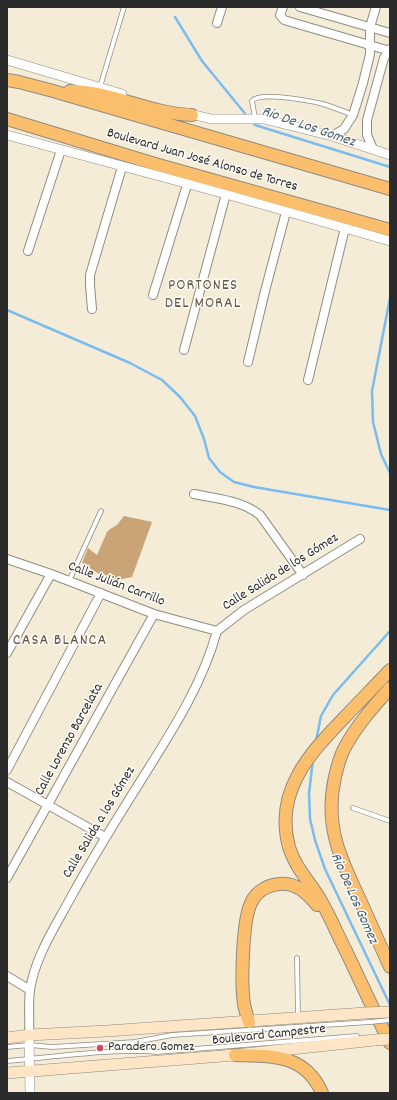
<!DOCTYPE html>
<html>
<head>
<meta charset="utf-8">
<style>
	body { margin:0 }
	#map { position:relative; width:397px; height:1100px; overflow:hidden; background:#f4ecd7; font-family:Dekko,sans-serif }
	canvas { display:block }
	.frame { position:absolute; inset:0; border:8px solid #2b2b2b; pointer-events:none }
</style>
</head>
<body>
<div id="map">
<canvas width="397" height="1100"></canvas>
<div class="frame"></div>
</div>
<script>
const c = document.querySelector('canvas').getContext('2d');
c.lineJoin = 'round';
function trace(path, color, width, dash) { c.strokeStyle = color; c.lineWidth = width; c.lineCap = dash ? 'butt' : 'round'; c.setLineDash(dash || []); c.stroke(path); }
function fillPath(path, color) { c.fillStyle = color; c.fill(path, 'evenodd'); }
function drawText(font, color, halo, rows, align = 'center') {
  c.font = font + ' Dekko,sans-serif'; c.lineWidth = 3; c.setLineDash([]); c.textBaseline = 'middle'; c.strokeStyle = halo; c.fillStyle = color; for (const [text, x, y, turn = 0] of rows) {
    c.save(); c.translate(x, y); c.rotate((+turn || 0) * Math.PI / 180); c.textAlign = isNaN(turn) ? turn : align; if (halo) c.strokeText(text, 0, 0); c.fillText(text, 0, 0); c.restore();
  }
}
const stream = new Path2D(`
	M 175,17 L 202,61 L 247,116
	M 252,121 L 255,125 L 390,167
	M 390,298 L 372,391 L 373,422 L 381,454 L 390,473
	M 7,310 L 130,363 L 162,380 L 180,397 L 195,416 L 204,439 L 209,458 L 220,472 L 234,482 L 254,487 L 390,510
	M 316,741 L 321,716 L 333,695 L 390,631
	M 313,760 L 309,793 L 310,819 L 315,840 L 325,869 L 390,1005`);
const building = new Path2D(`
	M 124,516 L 152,522 L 132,577 L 118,580 L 99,574 L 82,563 L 88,548 L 97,555 L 107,532 L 110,529 L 117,525 Z`);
const service = new Path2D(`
	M 100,87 L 124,7
	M 255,118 L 252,101 C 259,91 311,101 323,104 C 333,107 343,111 353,115
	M 69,581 L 101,511
	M 353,808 L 390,821
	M 297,958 L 298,1017
	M 7,1047 L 30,1045 L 52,1047 L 135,1042 L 172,1035 L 370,1022
	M 7,1061 C 40,1058 72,1054 105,1052 C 122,1051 139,1050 157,1052 L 357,1036`);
const minor = new Path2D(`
	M 283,7 L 280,15 L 284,20 L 390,51
	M 300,7 L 390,33
	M 217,23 L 222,7
	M 332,136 L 344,129 L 353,115 L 363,83 L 370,54 L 370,27 L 376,7
	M 373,149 L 367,135 L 367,120 L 384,58 L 390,49
	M 28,251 L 61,150
	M 153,295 L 187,185
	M 92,309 L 90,285 L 90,275 L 122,167
	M 184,350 L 226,194
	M 248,362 L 265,291 L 286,212
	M 308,380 L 345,228
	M 194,494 C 217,499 241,500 260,515 L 303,575
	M 7,559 L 51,574 L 154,614 L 217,631
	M 217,631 L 244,610 L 360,539
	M 7,653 L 51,574
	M 7,770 L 101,593
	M 7,782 L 105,837
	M 7,878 L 154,614
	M 7,976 L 30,990
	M 29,1035 C 30,1020 28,1005 30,990 C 35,957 55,927 70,899 C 92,859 116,820 140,782 C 170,734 202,686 217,631`);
const tertiary = new Path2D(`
	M 7,60 L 122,94
	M 187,113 L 211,119 L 264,119 L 332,136 L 390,155
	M 7,135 L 226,194 L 390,241
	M 29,1035 L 30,1093`);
const secondary = new Path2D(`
	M 7,1038 L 29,1035 L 107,1031 L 365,1013
	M 7,1073 L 235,1055 L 375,1040`);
const primary = new Path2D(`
	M 7,80 L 19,82 L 53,91 L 390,189
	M 70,91 C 112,91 150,114 192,115
	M 7,119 L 155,164 L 390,230
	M 390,670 C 375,686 359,702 344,718 C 309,754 274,792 289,847 C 295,868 311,883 321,901 C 331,918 338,936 347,953 C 361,983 375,1013 390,1043
	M 390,688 C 373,707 356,726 344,749 C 340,757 337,768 335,777 C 324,825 340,858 360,900 C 370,922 380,945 390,967
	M 249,1022 C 247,1016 245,1010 244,1004 C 241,984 242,918 252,901 C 257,891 268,885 279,884 C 296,882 307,893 317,905
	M 235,1055 C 272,1056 305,1054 322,1093`);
const serviceBridge = new Path2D(`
	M 370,1022 L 390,1020`);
const secondaryBridge = new Path2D(`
	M 365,1013 L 390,1012
	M 375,1040 L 390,1039`);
const markers = [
	[100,1048,4,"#d1495b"]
];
const streetNames = [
	["Boulevard Juan José Alonso de Torres",202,161,16],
	["Calle Salida de los Gómez",281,573,-32],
	["Calle Julián Carrillo",116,585,21],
	["Calle Lorenzo Barcelata",70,740,-61],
	["Calle Salida a los Gómez",100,823,-59],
	["Boulevard Campestre",269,1036,-6]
];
const poiNames = [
	["Paradero Gomez",108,1048]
];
const waterNames = [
	["Rio De Los Gomez",308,128,19],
	["Rio De Los Gomez",353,899,66]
];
const quarterNames = [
	["PORTONES",203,287],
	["DEL MORAL",203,305],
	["CASA BLANCA",60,642]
];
trace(stream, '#7abcef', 2.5);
fillPath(building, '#caa376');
trace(service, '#908c81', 5.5);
trace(minor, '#908c81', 10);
trace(tertiary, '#908c81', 10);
trace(secondary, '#908c81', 12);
trace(primary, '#908c81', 14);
trace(service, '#fff', 4);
trace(minor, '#fff', 8);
trace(tertiary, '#fff', 9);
trace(secondary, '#fde5c5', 11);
trace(primary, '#fabe6d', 12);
trace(serviceBridge, '#908c81', 5.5, []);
trace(secondaryBridge, '#908c81', 12, []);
trace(serviceBridge, '#fff', 4);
trace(secondaryBridge, '#fde5c5', 11);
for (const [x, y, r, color] of markers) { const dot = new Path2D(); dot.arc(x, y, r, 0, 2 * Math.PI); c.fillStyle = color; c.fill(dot); trace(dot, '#fdfcf7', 1.5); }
drawText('14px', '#2b2b2b', '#fdfcf7', streetNames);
drawText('14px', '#2b2b2b', '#fdfcf7', poiNames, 'left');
drawText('italic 15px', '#475e70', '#fdfcf7', waterNames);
c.letterSpacing = '1px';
drawText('16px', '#635545', '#fdfcf7', quarterNames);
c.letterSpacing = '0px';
</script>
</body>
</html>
